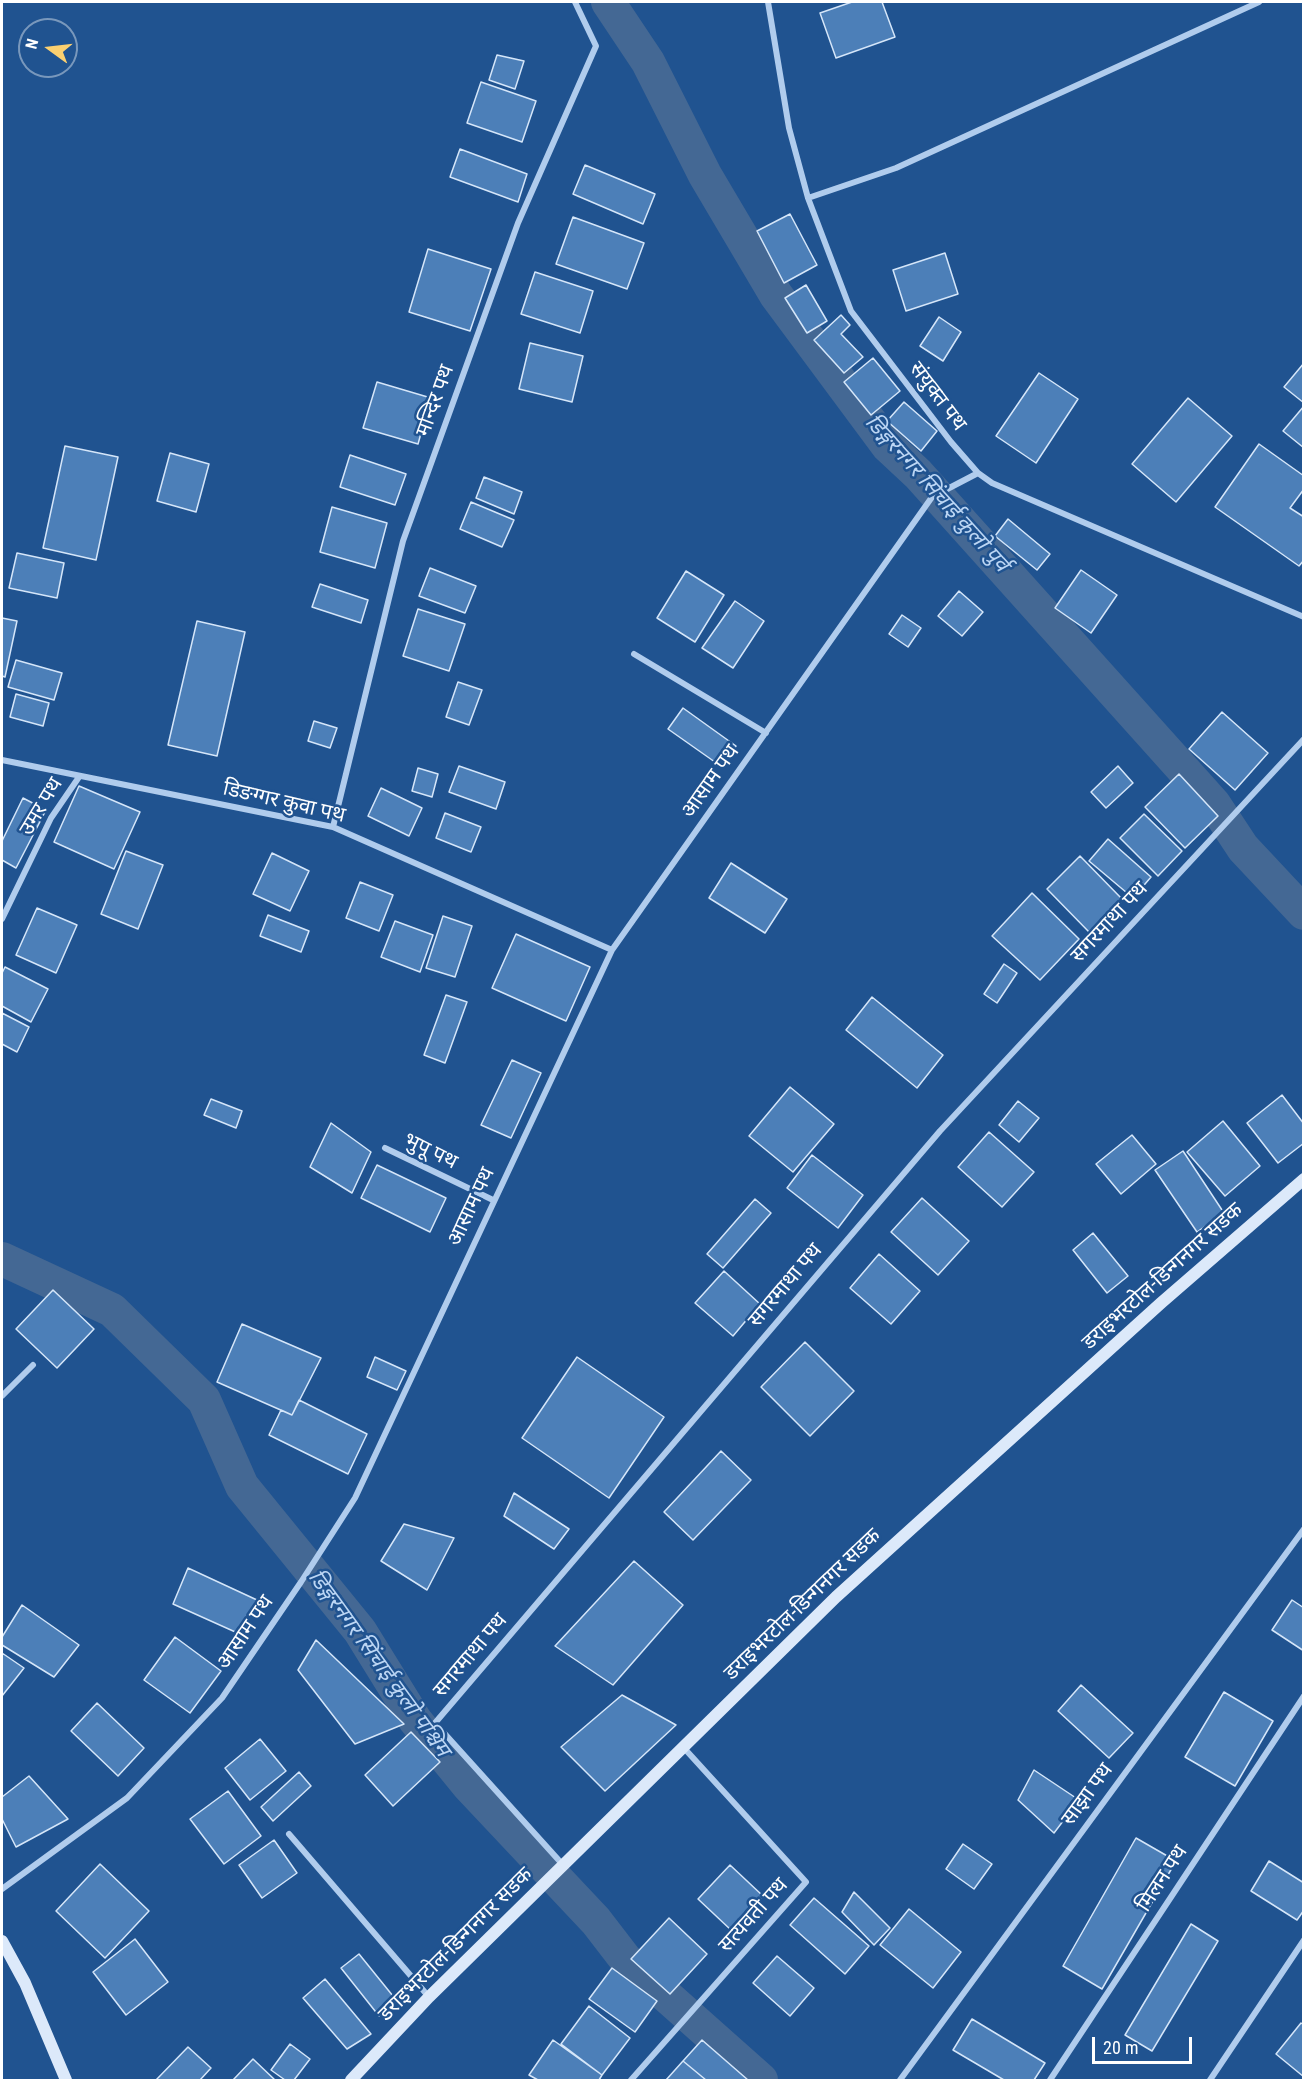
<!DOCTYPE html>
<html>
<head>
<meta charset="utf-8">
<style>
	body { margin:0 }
	#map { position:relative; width:1305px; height:2082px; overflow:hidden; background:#205390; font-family:"Roboto Condensed",sans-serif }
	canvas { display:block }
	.frame { position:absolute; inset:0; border:3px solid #fff; pointer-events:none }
	.north { position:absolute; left:18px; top:18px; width:60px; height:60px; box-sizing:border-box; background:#205390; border:2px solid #7998bc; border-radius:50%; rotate:285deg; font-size:16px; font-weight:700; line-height:24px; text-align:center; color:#fff }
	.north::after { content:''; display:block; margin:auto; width:21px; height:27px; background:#fbd070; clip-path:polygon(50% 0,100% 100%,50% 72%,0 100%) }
	.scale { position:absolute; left:1092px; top:2037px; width:100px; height:27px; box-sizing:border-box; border:3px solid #fff; border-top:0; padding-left:8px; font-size:18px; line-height:21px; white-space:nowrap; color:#fff; -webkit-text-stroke:4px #205390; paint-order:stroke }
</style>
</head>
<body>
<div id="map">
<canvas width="1305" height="2082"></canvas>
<div class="frame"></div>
<div class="north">N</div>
<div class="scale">20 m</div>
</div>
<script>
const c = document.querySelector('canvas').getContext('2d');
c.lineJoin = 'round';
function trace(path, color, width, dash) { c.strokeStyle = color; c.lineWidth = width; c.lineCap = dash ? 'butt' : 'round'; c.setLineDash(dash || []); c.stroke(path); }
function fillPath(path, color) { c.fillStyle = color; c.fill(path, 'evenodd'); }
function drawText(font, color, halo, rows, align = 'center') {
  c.font = font + ' "Roboto Condensed","Noto Sans Devanagari",sans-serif'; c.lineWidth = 5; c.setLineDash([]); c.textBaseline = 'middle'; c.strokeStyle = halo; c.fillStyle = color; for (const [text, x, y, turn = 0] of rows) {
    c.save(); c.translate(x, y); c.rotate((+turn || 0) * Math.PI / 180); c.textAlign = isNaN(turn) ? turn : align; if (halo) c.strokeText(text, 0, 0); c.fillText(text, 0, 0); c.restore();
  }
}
const canal = new Path2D(`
	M 608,2 L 648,62 L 705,175 L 776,295 L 888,446 L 918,474 L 1189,776 L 1214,804 L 1243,848 L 1304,913
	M 2,1259 L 112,1310 L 204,1400 L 242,1486 L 360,1631 L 415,1720 L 468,1785 L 596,1921 L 626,1960 L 761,2080`);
const building = new Path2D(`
	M 852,2 L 882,2 L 895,37 L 836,58 L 820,13 Z
	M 497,55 L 524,61 L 515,89 L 489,80 Z
	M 481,82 L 536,101 L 522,142 L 467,123 Z
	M 460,149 L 527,174 L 518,202 L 450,177 Z
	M 585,165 L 655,194 L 643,224 L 573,194 Z
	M 790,214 L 817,265 L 784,283 L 757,231 Z
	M 573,217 L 644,243 L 627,289 L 556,264 Z
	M 428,249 L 491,269 L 470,331 L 409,312 Z
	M 945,253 L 958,294 L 906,311 L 893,270 Z
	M 535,272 L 593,291 L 580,333 L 521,314 Z
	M 806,285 L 827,321 L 807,333 L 785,298 Z
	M 841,315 L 850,325 L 841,334 L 863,357 L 844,373 L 814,340 Z
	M 939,317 L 961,332 L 943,361 L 920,346 Z
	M 530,343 L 583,356 L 572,402 L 519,389 Z
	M 873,358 L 900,391 L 871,415 L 844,382 Z
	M 1304,363 L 1304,403 L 1284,387 Z
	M 1039,373 L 1078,399 L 1036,463 L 996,436 Z
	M 377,382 L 431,398 L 418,444 L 363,428 Z
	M 1188,398 L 1232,436 L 1176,502 L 1132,464 Z
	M 904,402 L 937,431 L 921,451 L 887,421 Z
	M 1304,406 L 1304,448 L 1283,431 Z
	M 1259,444 L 1304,476 L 1304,489 L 1290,508 L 1304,517 L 1304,560 L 1299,566 L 1215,507 Z
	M 65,446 L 118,457 L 96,560 L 43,548 Z
	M 170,453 L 209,464 L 196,512 L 157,501 Z
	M 350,455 L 406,474 L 395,505 L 340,487 Z
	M 484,477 L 522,492 L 514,514 L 476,498 Z
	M 471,502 L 514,520 L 502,547 L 460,529 Z
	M 332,507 L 387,523 L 375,568 L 320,552 Z
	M 1008,519 L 1050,554 L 1037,570 L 995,536 Z
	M 17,553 L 64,563 L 57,598 L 9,588 Z
	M 430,568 L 476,586 L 465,613 L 419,596 Z
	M 1081,570 L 1117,595 L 1091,633 L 1055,608 Z
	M 686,571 L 724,595 L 695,642 L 657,618 Z
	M 320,584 L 368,600 L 361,623 L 312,607 Z
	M 959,591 L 983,612 L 962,636 L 938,616 Z
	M 735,601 L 764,621 L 733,668 L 702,648 Z
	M 418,609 L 465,624 L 449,671 L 403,656 Z
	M 902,615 L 921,628 L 908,647 L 889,634 Z
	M 2,618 L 17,621 L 5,677 L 2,676 Z
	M 197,621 L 245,632 L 217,756 L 168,745 Z
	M 16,660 L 62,673 L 54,700 L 8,687 Z
	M 458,682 L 482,690 L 469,725 L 446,717 Z
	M 16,694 L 49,703 L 43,726 L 10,717 Z
	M 683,708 L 736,746 L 722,767 L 668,729 Z
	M 1222,712 L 1268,753 L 1235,790 L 1189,749 Z
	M 314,721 L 337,728 L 330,748 L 308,741 Z
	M 459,766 L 505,782 L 496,809 L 449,792 Z
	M 1118,766 L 1133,783 L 1106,808 L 1091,792 Z
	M 418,768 L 438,774 L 432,797 L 412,791 Z
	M 1179,774 L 1218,816 L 1185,848 L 1145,807 Z
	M 79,786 L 140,812 L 114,869 L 54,842 Z
	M 381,788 L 422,808 L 409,836 L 368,816 Z
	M 23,798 L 46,810 L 16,868 L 2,860 L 2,841 Z
	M 445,813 L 481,827 L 471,852 L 436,838 Z
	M 1144,814 L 1182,851 L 1158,876 L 1120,838 Z
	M 1108,839 L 1151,877 L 1133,898 L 1089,861 Z
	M 126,851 L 163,865 L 138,929 L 101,914 Z
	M 272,853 L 309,871 L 290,911 L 253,894 Z
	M 1080,856 L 1123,900 L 1090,933 L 1047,889 Z
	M 731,863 L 787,899 L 765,933 L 709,898 Z
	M 360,882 L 393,895 L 379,931 L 346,918 Z
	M 1032,893 L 1079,939 L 1040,980 L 992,936 Z
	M 37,908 L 77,925 L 56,973 L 16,955 Z
	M 268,915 L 309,931 L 301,952 L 260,936 Z
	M 443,916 L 472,926 L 455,977 L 426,968 Z
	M 395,921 L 433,935 L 420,972 L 381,957 Z
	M 516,934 L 590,967 L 566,1021 L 492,988 Z
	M 1004,964 L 1017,973 L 997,1003 L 984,994 Z
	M 5,967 L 48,989 L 31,1022 L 2,1006 L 2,973 Z
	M 446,995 L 467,1002 L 445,1063 L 424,1055 Z
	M 872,997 L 943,1055 L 917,1088 L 846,1030 Z
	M 2,1013 L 29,1027 L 17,1052 L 2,1044 Z
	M 512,1060 L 541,1073 L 511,1138 L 481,1125 Z
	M 790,1087 L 834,1124 L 793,1172 L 749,1136 Z
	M 1282,1095 L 1304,1124 L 1304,1143 L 1278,1163 L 1247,1123 Z
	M 211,1099 L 242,1111 L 236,1128 L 204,1115 Z
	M 1018,1101 L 1039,1118 L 1019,1142 L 999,1125 Z
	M 1223,1121 L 1260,1166 L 1225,1196 L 1187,1152 Z
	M 331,1123 L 371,1152 L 352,1193 L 310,1167 Z
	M 989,1132 L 1034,1172 L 1002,1207 L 958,1167 Z
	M 1132,1135 L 1156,1164 L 1121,1194 L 1096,1164 Z
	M 1183,1151 L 1224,1213 L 1197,1232 L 1155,1170 Z
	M 812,1155 L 863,1195 L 838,1228 L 787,1188 Z
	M 377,1165 L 446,1198 L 430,1232 L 361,1198 Z
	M 922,1198 L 969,1241 L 938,1275 L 891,1232 Z
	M 755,1199 L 771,1213 L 723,1268 L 707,1254 Z
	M 1093,1233 L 1128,1276 L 1107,1293 L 1073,1250 Z
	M 879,1254 L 920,1291 L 891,1324 L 850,1288 Z
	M 724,1271 L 760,1304 L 733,1336 L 695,1303 Z
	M 53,1290 L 94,1329 L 57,1368 L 16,1329 Z
	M 242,1324 L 321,1358 L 292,1415 L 217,1382 Z
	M 805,1342 L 854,1391 L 810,1436 L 761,1387 Z
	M 375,1357 L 406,1371 L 397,1390 L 367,1377 Z
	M 577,1357 L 664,1417 L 609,1498 L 522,1438 Z
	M 299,1400 L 367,1434 L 348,1474 L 269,1435 L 281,1410 L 292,1415 Z
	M 721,1451 L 751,1480 L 693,1540 L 664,1512 Z
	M 514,1493 L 569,1529 L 554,1549 L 504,1516 Z
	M 404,1524 L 454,1538 L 427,1590 L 381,1561 Z
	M 634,1561 L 683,1605 L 613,1685 L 555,1646 Z
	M 188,1568 L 257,1600 L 242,1635 L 173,1604 Z
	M 1292,1600 L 1304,1608 L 1304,1651 L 1272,1630 Z
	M 22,1605 L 79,1645 L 54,1677 L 2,1645 L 2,1637 Z
	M 175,1637 L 221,1671 L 190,1713 L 144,1680 Z
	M 316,1640 L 404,1724 L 355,1744 L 298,1670 Z
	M 2,1653 L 24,1668 L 2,1696 Z
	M 1081,1685 L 1133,1733 L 1109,1758 L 1058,1711 Z
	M 1224,1692 L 1273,1721 L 1235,1786 L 1185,1757 Z
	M 622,1695 L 676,1725 L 605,1791 L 561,1747 Z
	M 97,1703 L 144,1748 L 118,1776 L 71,1731 Z
	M 411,1732 L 440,1762 L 393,1806 L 365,1775 Z
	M 260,1739 L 286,1771 L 250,1800 L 225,1768 Z
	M 1034,1770 L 1079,1800 L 1054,1833 L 1018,1800 Z
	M 299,1772 L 311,1786 L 273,1821 L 261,1807 Z
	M 29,1776 L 68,1819 L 16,1847 L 2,1819 L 2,1797 Z
	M 228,1791 L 261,1836 L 224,1864 L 190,1819 Z
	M 1136,1838 L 1176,1861 L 1102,1989 L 1063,1966 Z
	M 274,1840 L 297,1873 L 262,1898 L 239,1865 Z
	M 963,1844 L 992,1864 L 974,1889 L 946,1869 Z
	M 1269,1861 L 1304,1883 L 1304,1910 L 1297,1920 L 1251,1891 Z
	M 100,1864 L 149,1911 L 105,1958 L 56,1911 Z
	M 730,1865 L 763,1896 L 731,1930 L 698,1899 Z
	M 854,1892 L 890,1928 L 874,1945 L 842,1912 Z
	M 814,1898 L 869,1946 L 845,1974 L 790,1925 Z
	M 909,1909 L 961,1952 L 933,1988 L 880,1945 Z
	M 669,1918 L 707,1954 L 670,1994 L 631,1959 Z
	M 1191,1924 L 1218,1941 L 1152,2051 L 1125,2035 Z
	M 135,1939 L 168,1982 L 126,2015 L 93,1972 Z
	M 359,1954 L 397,2001 L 379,2016 L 341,1968 Z
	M 777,1956 L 814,1988 L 790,2016 L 753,1983 Z
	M 612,1968 L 657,2001 L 635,2032 L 589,1999 Z
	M 325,1979 L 371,2034 L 347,2049 L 303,1998 Z
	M 589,2006 L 630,2038 L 602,2075 L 561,2044 Z
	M 972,2019 L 1045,2063 L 1034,2080 L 1004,2080 L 953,2050 Z
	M 1301,2023 L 1304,2025 L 1304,2077 L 1276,2054 Z
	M 553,2040 L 602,2075 L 599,2080 L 538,2080 L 529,2075 Z
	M 702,2040 L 748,2080 L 706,2080 L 683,2061 Z
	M 290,2044 L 310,2059 L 294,2080 L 285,2080 L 271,2070 Z
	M 188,2047 L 211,2068 L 200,2080 L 156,2080 Z
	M 253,2059 L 275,2080 L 233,2080 Z
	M 683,2061 L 706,2080 L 666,2080 Z`);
const street = new Path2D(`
	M 768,2 L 789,128 L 808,198 L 851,311 L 951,442 L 978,473 L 992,483 L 1304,617
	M 808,198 L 896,168 L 1259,2
	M 634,654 L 766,733
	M 2,760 L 333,827 L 612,950
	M 333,827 L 403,541 L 518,223 L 596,46 L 575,2
	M 2,919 L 51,818 L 79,777
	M 385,1148 L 493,1200
	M 2,1396 L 33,1365
	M 289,1834 L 429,1997
	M 564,1866 L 435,1723 L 940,1131 L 1304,739
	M 2,1889 L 127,1798 L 222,1698 L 301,1582 L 355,1498 L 612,950 L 932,497 L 978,473
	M 631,2080 L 806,1882 L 684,1748
	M 900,2080 L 1304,1529
	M 1050,2080 L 1304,1696
	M 1210,2080 L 1304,1940`);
const secondary = new Path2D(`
	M 2,1941 L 25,1983 L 66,2080
	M 351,2080 L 429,1997 L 836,1597 L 1161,1303 L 1304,1179`);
const streetNames = [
	["संयुक्त पथ",937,397,53],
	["मन्दिर पथ",436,401,-70],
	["आसाम पथ",711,782,-55],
	["डिङग्गर कुवा पथ",284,803,13],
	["उमर पथ",42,807,-59],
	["सगरमाथा पथ",1110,923,-47],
	["भुपू पथ",430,1152,26],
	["आसाम पथ",472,1207,-65],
	["डराइभरटोल-डिन्गनगर सडक",1163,1277,-42],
	["सगरमाथा पथ",786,1286,-50],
	["डराइभरटोल-डिन्गनगर सडक",803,1605,-44],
	["आसाम पथ",246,1633,-56],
	["सगरमाथा पथ",471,1656,-50],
	["साझा पथ",1088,1795,-54],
	["मिलन पथ",1163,1879,-57],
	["सत्यवती पथ",754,1916,-48],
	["डराइभरटोल-डिन्गनगर सडक",456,1945,-45]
];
const waterNames = [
	["डिङ्गरनगर सिंचाई कुलो पुर्व",936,494,48],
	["डिङ्गरनगर सिंचाई कुलो पश्चिम",378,1664,54]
];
trace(canal, '#446894', 34);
fillPath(building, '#4c7fb8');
trace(building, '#d5e6f9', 1.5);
trace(street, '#b0cced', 6);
trace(secondary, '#dce9fa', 12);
drawText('21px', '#fff', '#205390', streetNames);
drawText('italic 22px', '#bcd6f4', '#205390', waterNames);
</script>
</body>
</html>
